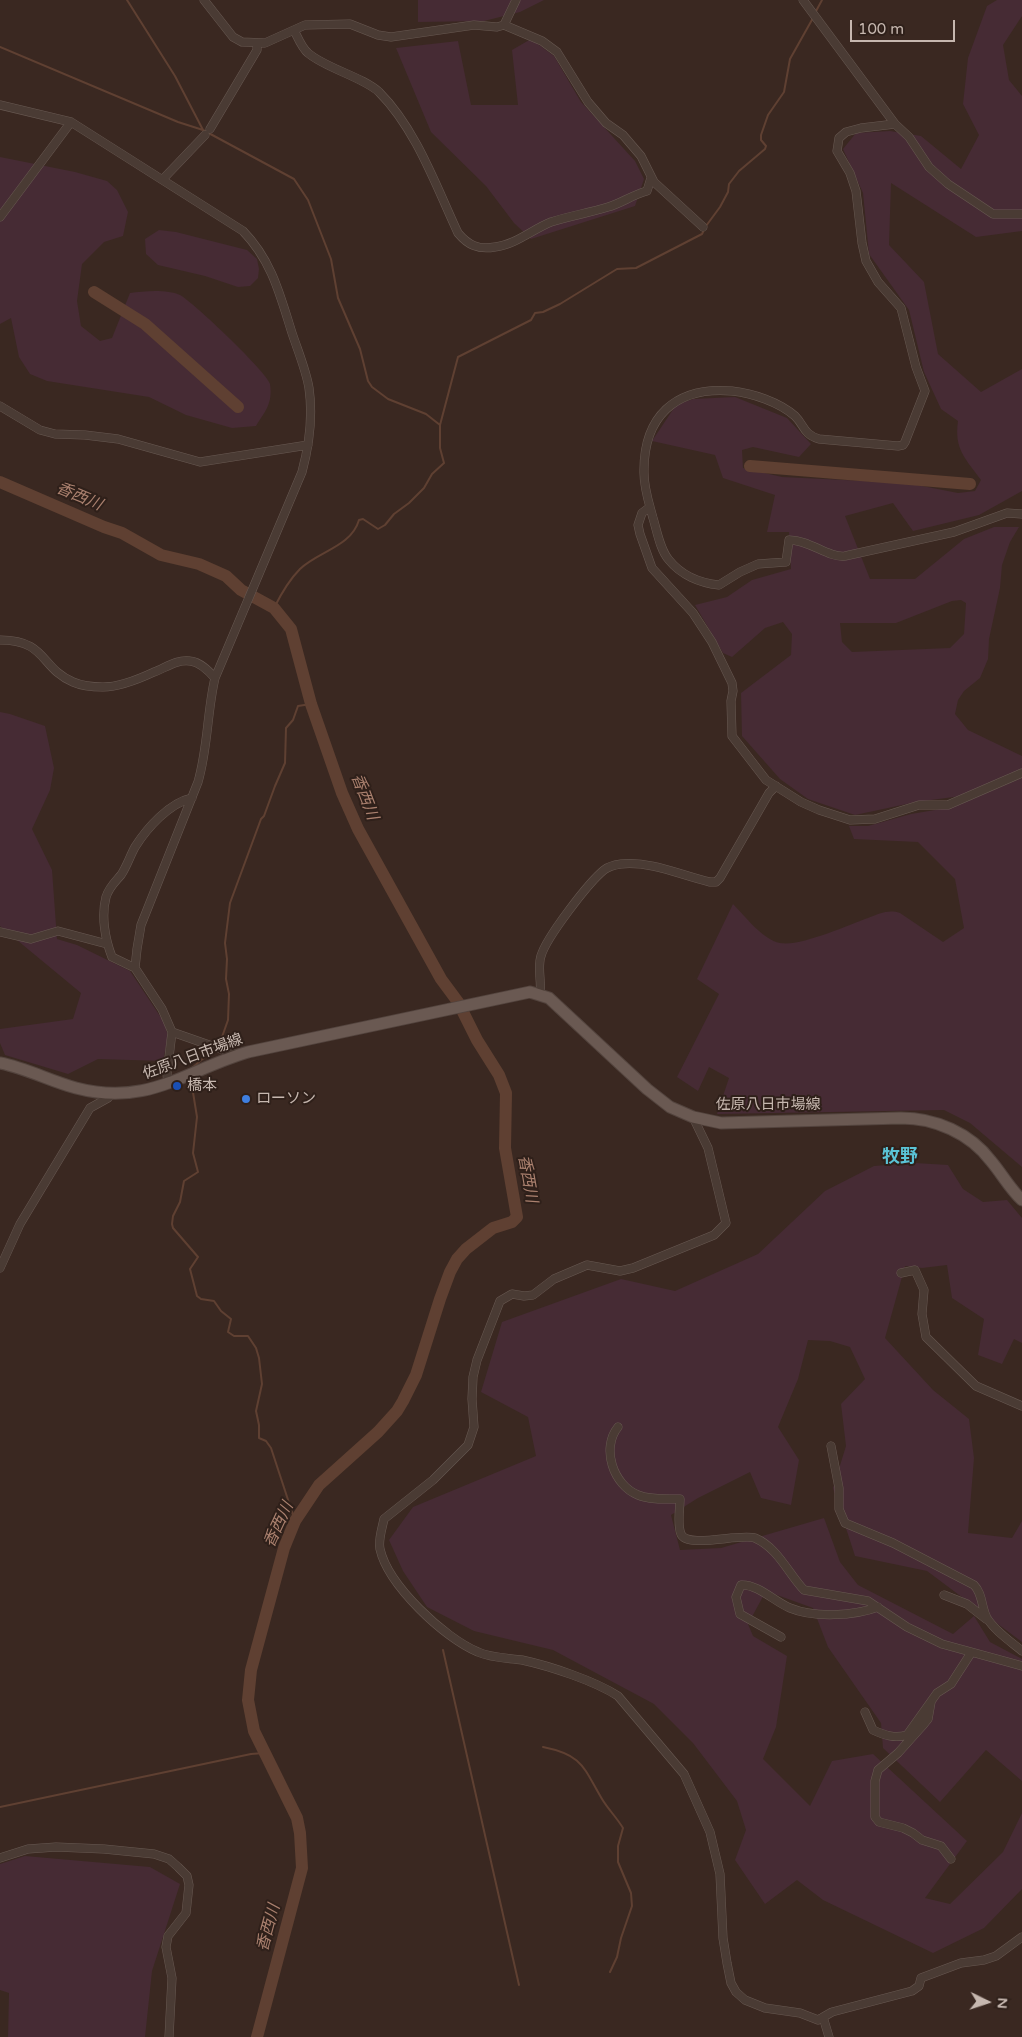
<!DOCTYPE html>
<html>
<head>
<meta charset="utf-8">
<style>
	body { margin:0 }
	#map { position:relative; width:1022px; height:2037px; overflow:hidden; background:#3a2821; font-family:"Varela Round",sans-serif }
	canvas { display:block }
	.north { position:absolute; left:962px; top:1977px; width:50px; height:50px; -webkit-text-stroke:4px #2f201a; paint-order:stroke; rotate:94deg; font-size:14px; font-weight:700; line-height:20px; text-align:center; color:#c6b7af }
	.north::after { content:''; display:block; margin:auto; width:18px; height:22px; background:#c6b7af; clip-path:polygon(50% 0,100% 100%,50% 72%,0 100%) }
	.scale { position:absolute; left:850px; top:20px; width:105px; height:22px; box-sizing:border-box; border:2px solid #c6b7af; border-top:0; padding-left:6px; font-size:15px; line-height:18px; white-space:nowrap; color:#c6b7af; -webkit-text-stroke:4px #2f201a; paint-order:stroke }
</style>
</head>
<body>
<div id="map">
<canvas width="1022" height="2037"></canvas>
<div class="north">N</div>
<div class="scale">100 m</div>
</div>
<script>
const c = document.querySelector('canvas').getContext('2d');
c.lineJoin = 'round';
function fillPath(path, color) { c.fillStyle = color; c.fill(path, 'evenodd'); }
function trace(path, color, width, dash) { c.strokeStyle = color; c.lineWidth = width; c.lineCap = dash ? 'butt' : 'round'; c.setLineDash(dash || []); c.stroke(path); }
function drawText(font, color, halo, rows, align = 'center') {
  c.font = font + ' "Varela Round","Noto Sans JP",sans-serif'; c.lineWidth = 4; c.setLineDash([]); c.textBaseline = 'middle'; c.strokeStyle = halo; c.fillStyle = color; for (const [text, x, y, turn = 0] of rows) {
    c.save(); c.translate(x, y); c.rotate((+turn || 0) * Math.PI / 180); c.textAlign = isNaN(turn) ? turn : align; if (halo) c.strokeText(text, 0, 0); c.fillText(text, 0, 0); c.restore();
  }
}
const green = new Path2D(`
	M 418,0 L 544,0 L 520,12 L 484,21 L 418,22 Z
	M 997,0 L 1022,0 L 1022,16 L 1003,45 L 1009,80 L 1022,96 L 1022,231 L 976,237 L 891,183 L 889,245 L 924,282 L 938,354 L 981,392 L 1022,369 L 1022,491 L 979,515 L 913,531 L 893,503 L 845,516 L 870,579 L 915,579 L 964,539 L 994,527 L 1019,527 L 1010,542 L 1002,565 L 1000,588 L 989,639 L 988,659 L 980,678 L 964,691 L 958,700 L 955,714 L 968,730 L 1022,756 L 1022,769 L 961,796 L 916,802 L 855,815 L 808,799 L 780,779 L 742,736 L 741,693 L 791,655 L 792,634 L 783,622 L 765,628 L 732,657 L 723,653 L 695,605 L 727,597 L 752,580 L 791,569 L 789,532 L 767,532 L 775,495 L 723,478 L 715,455 L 652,441 L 676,405 L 693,399 L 735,397 L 787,418 L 811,444 L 799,457 L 753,447 L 742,450 L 743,468 L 782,477 L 907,483 L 958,493 L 975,491 L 981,480 C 965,458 954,449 958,421 L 941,409 L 924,372 L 909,310 L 869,254 L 863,193 L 843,149 L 856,133 L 890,131 L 921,136 L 961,169 L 979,135 L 963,104 L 968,58 L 987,6 ZM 961,600 L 966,603 L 964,634 L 950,648 L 852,652 L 842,642 L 840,623 L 896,623 L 952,601 Z
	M 531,39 L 554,56 L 581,102 L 635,161 L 644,179 L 635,206 L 531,239 L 514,223 L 486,186 L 431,132 L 396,48 L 458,41 L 471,105 L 518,105 L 512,50 Z
	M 0,157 L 75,172 L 107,181 L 117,190 L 128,212 L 123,236 L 104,242 L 82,264 L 77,301 L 81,326 L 100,341 L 112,338 L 130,293 C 144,291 167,289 180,295 C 193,302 268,373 270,384 C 273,404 265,411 256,426 L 232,428 L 186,415 L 149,397 L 47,381 L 30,374 L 19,357 L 11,318 L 0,324 Z
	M 159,230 L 176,232 L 247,250 L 257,259 L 259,269 L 258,278 L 250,286 L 238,287 L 205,276 L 158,265 L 146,254 L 145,239 Z
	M 0,712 L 10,714 L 45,726 L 54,768 L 50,790 L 32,829 L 52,870 L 57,939 L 77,945 L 130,971 L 164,1022 L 168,1036 L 163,1061 L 98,1059 L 68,1074 L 5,1055 L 0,1043 L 0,1029 L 73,1019 L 81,993 L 0,926 Z
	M 1022,778 L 1022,1167 L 970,1123 L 944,1110 L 717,1114 L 729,1078 L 709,1067 L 698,1091 L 677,1077 L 719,994 L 697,979 L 733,904 C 745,916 763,940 780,943 C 800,947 848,925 868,918 C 879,914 888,909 900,913 L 943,942 L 964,928 L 955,879 L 918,842 L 854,839 L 849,826 L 868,826 L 911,814 L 953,807 Z
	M 915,1163 L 948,1165 L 963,1189 L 983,1202 L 1007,1200 L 1022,1218 L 1022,1343 L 1014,1339 L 1002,1364 L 978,1355 L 984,1319 L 952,1298 L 947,1265 L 922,1268 L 905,1266 L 885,1338 L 933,1390 L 969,1419 L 974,1458 L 968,1533 L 1012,1538 L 1022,1521 L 1022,1642 L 927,1571 L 855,1556 L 833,1488 L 846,1446 L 841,1404 L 865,1379 L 850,1347 L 830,1341 L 808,1340 L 798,1379 L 778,1427 L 799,1460 L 791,1505 L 761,1498 L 750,1472 L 698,1498 L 671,1515 L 680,1550 L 721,1548 L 824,1518 L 840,1562 L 858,1585 L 953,1634 L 974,1616 L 990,1642 L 1022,1659 L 1022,1781 L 986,1750 L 940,1802 L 883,1748 L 881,1723 L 828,1647 L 813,1608 L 766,1591 L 748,1624 L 753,1636 L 787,1656 L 776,1727 L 763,1759 L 810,1806 L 832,1761 L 873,1754 L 967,1841 L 925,1898 L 950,1904 L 1003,1852 L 1022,1813 L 1022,1889 L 984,1928 L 933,1953 L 823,1900 L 797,1880 L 765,1904 L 735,1860 L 746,1830 L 737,1801 L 693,1743 L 654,1704 L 553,1650 L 474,1631 L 427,1607 L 403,1571 L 389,1540 L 413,1507 L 536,1456 L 528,1417 L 481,1392 L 502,1322 L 621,1279 L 675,1291 L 758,1254 L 825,1191 L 874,1166 Z
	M 25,1856 L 150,1867 L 180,1884 L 152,1971 L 145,2037 L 8,2037 L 9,1993 L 0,1990 L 0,1864 Z`);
const stream = new Path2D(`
	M 127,0 L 175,76 L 203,130
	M 815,13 L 822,0
	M 0,47 L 178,122 L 203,130 L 294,179 L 308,200 L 331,259 L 338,298 L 360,349 L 368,381 L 372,387 L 388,399 L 426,414 L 440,425
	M 706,226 L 720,207 L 728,192 L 729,184 L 739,171 L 765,149 L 766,146 L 761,140 L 761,135 L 768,115 L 784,92 L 790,59 L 813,18
	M 274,608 C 281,594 289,580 300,569 C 319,551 351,547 359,520 L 363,519 L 378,529 L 385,525 L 394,514 L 409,503 L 424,488 L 432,474 L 444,463 L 440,448 L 440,425 L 458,357 L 531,320 L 535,313 L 543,312 L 560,304 L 617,269 L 636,268 L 702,234 L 704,230
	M 217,1044 L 222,1037 L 228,1020 L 229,994 L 226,979 L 227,959 L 225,943 L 230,903 L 261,819 L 264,816 L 275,786 L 285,763 L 286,728 L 293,720 L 298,706 L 311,704
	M 192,1068 L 213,1050
	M 191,1080 L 197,1117 L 193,1153 L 198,1172 L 184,1181 L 180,1202 L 173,1216 L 172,1224 L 173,1228 L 198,1257 L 190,1269 L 197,1296 L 201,1299 L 214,1301 L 221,1311 L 231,1319 L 228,1332 L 234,1336 L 248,1336 L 256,1348 L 259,1358 L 262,1384 L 256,1411 L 259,1425 L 259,1438 L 266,1441 L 271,1448 L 295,1521
	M 443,1650 L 519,1985
	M 543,1747 C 583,1755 583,1767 602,1799 C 608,1809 617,1818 623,1828 L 618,1846 L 618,1862 L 631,1893 L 632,1906 L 621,1938 L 617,1957 L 610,1972
	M 0,1807 L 251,1754 L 264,1753`);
const river = new Path2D(`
	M 94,292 L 145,324 L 238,407
	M 750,466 L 970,484
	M 0,482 L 104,527 L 122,533 L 161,555 L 199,564 L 226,576 L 241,590 L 274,608 L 291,629 L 311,704 L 342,793 L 358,829 L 441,979 L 458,1002 L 477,1040 L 499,1075 L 506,1093 L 505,1148 L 517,1217 L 512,1222 L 493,1228 L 466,1249 L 457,1259 L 450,1272 L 440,1299 L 416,1375 L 403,1401 L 397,1411 L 378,1432 L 319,1485 L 295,1521 L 284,1548 L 251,1670 L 248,1700 L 254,1731 L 297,1818 L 300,1833 L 302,1868 L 257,2037`);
const street = new Path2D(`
	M 204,0 L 233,37 L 242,42 L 265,43 L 305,25 L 350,24 L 378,35 L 391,37 L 474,25 L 497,27 L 504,25 L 542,41 L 557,52 L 588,102 L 606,123 L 623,135 L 641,156 L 654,182 L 703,227
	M 803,0 L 895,124 L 909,137 L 929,167 L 948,184 L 993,214 L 1022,214
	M 504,25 L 516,0
	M 294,30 C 298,38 302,48 308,53 C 325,68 363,77 379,92 C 416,129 436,186 458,233 C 468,245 478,250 495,247 C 515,245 533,229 551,222 C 569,216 589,213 608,207 C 622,203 632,195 647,191 L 651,178
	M 0,105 L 71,122 L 243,231 C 272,261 280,295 292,333 C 298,351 306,370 309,388 C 313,416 309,446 302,472 L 215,678 C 207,712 208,748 198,782 L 141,925 L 137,949 L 135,968 L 162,1009 L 172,1032 L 167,1074 L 168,1084
	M 895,124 L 861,128 L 846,132 L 839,138 L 837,151 L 850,173 L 856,191 L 862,243 L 866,261 L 878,282 L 901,308 L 916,367 L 925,391 L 905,442 L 903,445 L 898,446 L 819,439 C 803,434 805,426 795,416 C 779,402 752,393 732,391 C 675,386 643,417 644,473 C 644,489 649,503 653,518 C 657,531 660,550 669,560 C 681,575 700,583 719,585 L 740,572 L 758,564 L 786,562 L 789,540 C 810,540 828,558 845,556 L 954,532 L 1007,513 L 1022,514
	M 210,129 L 257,50 L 257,43
	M 163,179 L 205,135
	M 0,217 L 71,122
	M 0,406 L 40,430 L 55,434 L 85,435 L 118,439 L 200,462 L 308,445
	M 650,507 L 642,513 L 638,525 L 640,534 L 652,568 L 693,613 L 712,642 L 732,683 L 733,691 L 731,701 L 732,736 L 766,780 L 801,802 L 819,810 L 850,820 L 875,819 L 919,805 L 948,805 L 1022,773
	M 0,640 C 47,640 40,668 73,682 C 82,686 93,687 103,687 C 120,687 139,679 154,672 C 165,668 177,659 190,661 C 200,662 208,670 215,678
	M 0,932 L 31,939 L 58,931 L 107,944
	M 135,968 L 112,957 C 105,939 101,916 106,897 C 109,887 115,882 121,875 C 127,866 130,856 135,847 C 147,828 169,803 192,798
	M 540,994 C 542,982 537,968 541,956 C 546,938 588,883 604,870 C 609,866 614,865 621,864 C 652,861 680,875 710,882 L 716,882 L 720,878 L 769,793 L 776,786
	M 172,1032 L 238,1055
	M 693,1117 L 708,1148 L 726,1223 L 714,1235 L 633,1268 L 620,1271 L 587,1265 L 554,1279 L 533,1295 L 524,1296 L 512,1294 L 500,1301 L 477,1360 L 473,1377 L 472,1399 L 474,1427 L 468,1445 L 433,1480 L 384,1519 C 382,1529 378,1540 380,1549 C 388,1585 444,1638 478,1652 C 491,1658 508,1658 522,1660 C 550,1666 595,1681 618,1696 L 684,1774 L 710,1832 L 720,1874 L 723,1938 L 727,1963 L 731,1983 L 736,1992 L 745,2000 L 765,2008 L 800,2013 L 818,2020 L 832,2012 L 912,1991 L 919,1986 L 921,1978 L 961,1963 L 984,1960 L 996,1956 L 1022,1937
	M 0,1268 L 20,1224 L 90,1108 L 108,1098 L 112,1093
	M 901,1273 L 915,1270 L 924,1290 L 922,1314 L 926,1337 L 976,1386 L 1022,1406
	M 618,1427 C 601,1448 613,1485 638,1495 C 650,1500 667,1499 680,1499 C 680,1509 677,1525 681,1534 C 687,1549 740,1533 755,1538 C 778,1548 788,1573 804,1590 L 868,1601 L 907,1627 L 942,1644 L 1022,1666
	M 831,1446 L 839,1488 L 839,1509 L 845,1523 L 893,1543 L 974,1585 C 983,1594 981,1607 987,1618 C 995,1631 1010,1641 1022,1651
	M 944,1595 L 967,1604 L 986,1619
	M 781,1637 L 740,1614 L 736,1597 L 741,1585 C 758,1584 775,1602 790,1608 C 814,1618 854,1616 878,1607
	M 931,1702 L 928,1719 L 924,1724 L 898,1753 L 878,1770 L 875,1781 L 875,1817 L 879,1822 L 903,1828 L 913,1833 L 922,1840 L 941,1846 L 951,1859
	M 865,1712 L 873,1730 C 884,1735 895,1739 907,1735 L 937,1693 L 951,1684 L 971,1653
	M 0,1858 L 28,1849 L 56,1847 L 104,1849 L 154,1854 L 169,1859 L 178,1867 L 187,1876 L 189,1885 L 186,1913 L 168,1936 L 166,1947 L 172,1978 L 169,2037
	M 823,2017 L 829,2037`);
const primary = new Path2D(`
	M 0,1063 C 26,1068 50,1081 76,1088 C 148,1107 184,1071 248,1052 L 530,992 L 549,998 L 647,1089 L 670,1107 L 693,1117 L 721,1123 L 901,1118 C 935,1118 970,1133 991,1161 C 1002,1174 1010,1189 1022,1200`);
const markers = [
	[177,1086,5,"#1a4fb4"],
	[246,1099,5,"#3f7fe0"]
];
const streetNames = [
	["佐原八日市場線",193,1057,-20],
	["佐原八日市場線",768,1105]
];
const poiNames = [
	["橋本",187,1086],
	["ローソン",256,1099]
];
const waterNames = [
	["香西川",79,497,23],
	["香西川",364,797,69],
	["香西川",527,1179,80],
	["香西川",279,1525,-65],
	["香西川",269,1928,-75]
];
const quarterNames = [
	["牧野",900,1157]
];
fillPath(green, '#462b34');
trace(stream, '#5f4032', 2);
trace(river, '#5f4032', 12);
trace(street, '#685952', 9);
trace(primary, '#53443e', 13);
trace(street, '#4a3b34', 8);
trace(primary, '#6a5952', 11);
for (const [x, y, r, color] of markers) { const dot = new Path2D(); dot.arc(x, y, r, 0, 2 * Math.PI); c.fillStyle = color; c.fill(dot); trace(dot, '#2f201a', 2); }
drawText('15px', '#c6b7af', '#2f201a', streetNames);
drawText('15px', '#c6b7af', '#2f201a', poiNames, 'left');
drawText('italic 16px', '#ab816f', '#2f201a', waterNames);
drawText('bold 18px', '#5ac3d6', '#2f201a', quarterNames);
</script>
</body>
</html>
